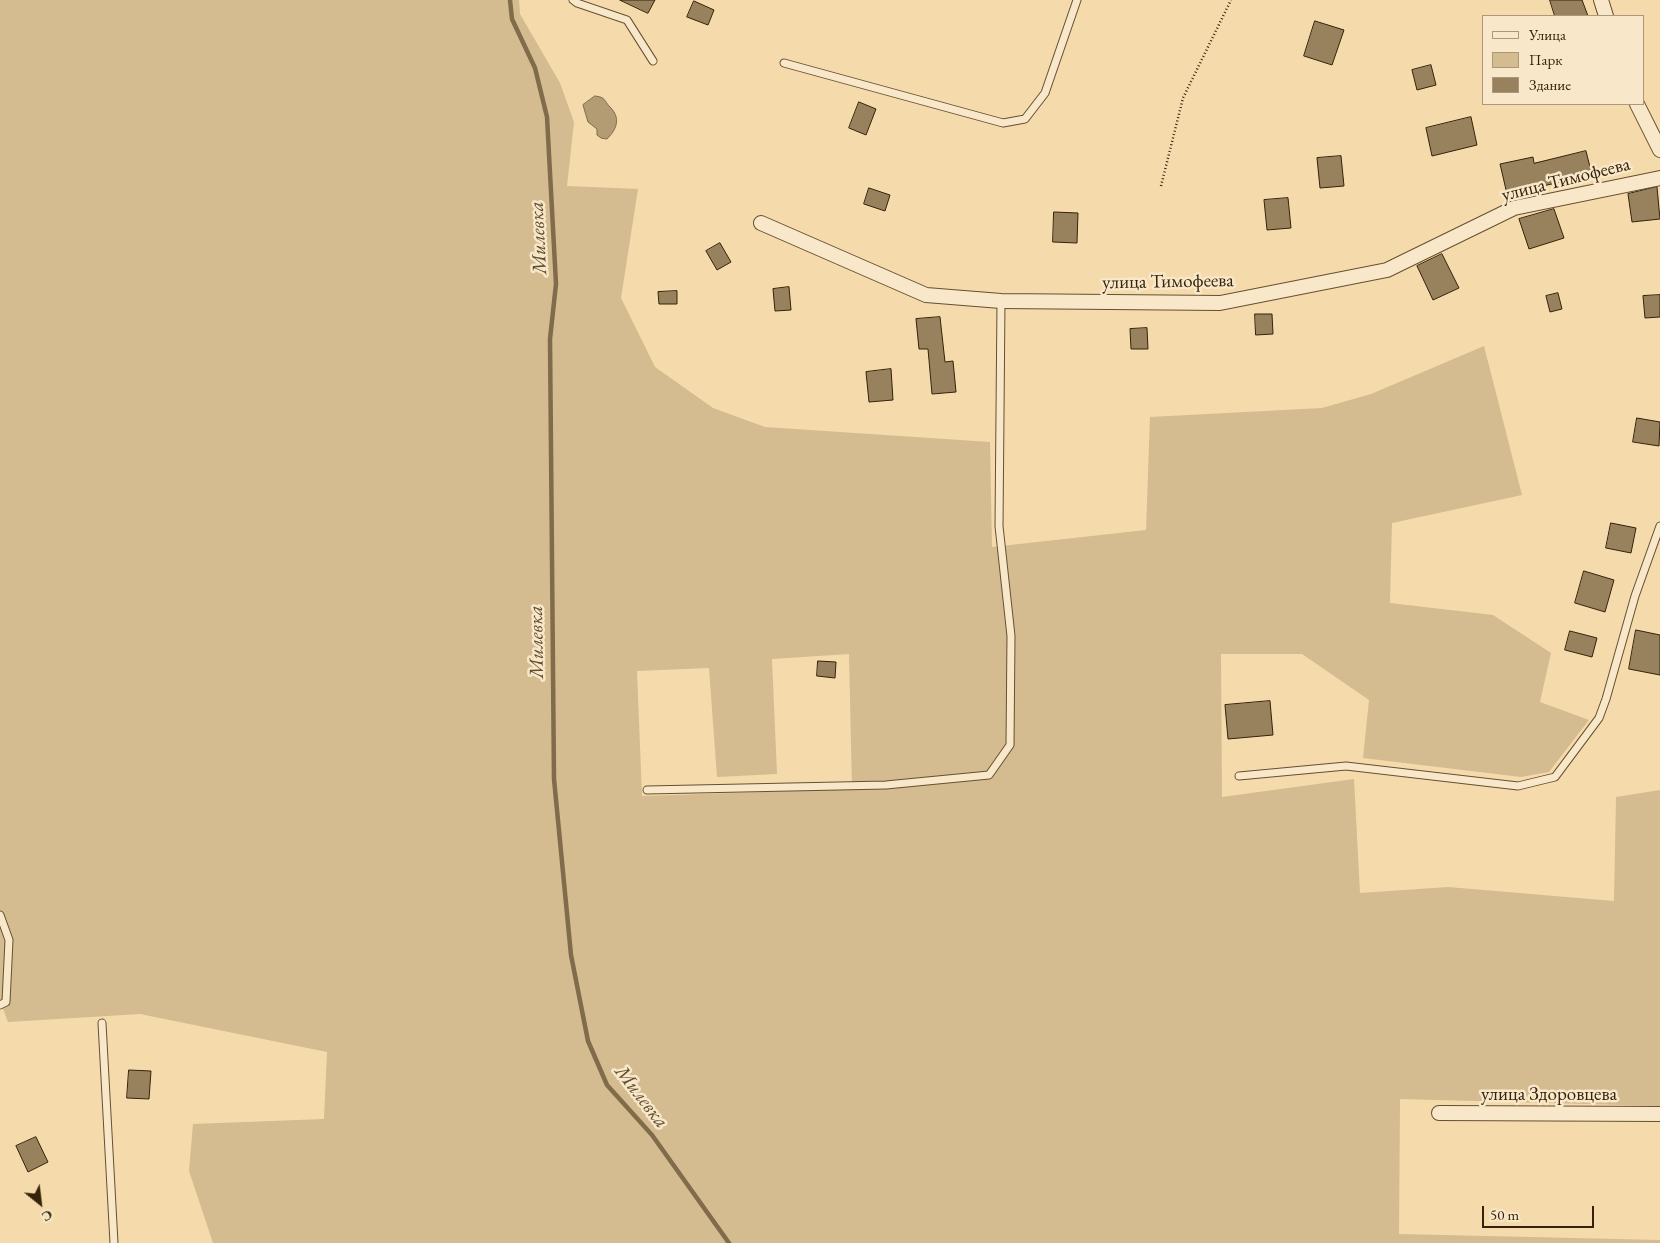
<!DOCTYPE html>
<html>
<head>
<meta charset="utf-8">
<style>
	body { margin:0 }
	#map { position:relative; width:1660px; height:1243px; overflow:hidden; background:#f5daab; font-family:"EB Garamond",serif }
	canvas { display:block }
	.legend { position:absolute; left:1482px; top:15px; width:162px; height:90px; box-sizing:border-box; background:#f8e7c8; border:1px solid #aa987c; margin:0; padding:6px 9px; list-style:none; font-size:15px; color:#34220a }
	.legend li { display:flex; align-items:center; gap:10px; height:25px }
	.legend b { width:25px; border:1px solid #aa987c }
	.north { position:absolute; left:15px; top:1178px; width:50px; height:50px; -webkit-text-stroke:4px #f8e7c8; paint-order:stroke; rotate:151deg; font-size:14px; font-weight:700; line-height:20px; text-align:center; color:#34220a }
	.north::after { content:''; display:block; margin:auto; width:18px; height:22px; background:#34220a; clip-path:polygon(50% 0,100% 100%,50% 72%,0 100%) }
	.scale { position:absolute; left:1482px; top:1206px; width:112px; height:22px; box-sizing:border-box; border:2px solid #34220a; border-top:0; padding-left:6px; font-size:15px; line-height:18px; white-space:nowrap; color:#34220a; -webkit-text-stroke:4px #f8e7c8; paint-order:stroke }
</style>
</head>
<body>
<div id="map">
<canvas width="1660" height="1243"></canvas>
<ul class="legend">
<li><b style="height:6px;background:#f8e7c8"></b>Улица</li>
<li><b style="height:14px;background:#d4bb90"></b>Парк</li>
<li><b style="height:14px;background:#98825e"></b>Здание</li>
</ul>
<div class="north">С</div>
<div class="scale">50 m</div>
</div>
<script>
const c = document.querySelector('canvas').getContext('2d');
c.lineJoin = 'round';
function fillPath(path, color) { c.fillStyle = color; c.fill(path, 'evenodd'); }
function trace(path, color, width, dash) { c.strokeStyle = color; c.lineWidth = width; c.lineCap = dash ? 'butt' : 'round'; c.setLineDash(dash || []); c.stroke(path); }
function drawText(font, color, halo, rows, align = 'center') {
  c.font = font + ' "EB Garamond",serif'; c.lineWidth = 5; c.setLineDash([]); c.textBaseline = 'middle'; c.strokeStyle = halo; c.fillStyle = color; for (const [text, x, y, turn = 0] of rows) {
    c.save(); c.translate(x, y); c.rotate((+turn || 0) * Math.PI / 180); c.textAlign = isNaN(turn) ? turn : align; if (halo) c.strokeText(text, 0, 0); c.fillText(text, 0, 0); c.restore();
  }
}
const green = new Path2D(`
	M 0,0 L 519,0 L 520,14 L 560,83 L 574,122 L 567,186 L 638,189 L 621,298 L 655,367 L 713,408 L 765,427 L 990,442 L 992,547 L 1146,530 L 1150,417 L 1322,408 L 1371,394 L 1484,346 L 1522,495 L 1392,523 L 1390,603 L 1493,615 L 1551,653 L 1540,702 L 1589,720 L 1549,772 L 1521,777 L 1363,758 L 1369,700 L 1302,654 L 1221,654 L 1222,797 L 1354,779 L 1360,893 L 1448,887 L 1614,901 L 1616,797 L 1660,790 L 1660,1106 L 1400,1099 L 1399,1234 L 1660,1240 L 1660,1243 L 213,1243 L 189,1171 L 193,1124 L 324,1119 L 327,1052 L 140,1014 L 8,1022 L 0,1000 ZM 849,654 L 852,789 L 642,796 L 637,671 L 709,668 L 717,777 L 777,774 L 772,659 Z`);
const water = new Path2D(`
	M 595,96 C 606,97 604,101 610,107 C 621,118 617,129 607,139 L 601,138 L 597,135 L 597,129 L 588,122 L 583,105 Z`);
const stream = new Path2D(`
	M 510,0 L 512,19 L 535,68 L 547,117 L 556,284 L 550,339 L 554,779 L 571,955 L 588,1041 L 607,1085 L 652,1135 L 729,1243`);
const building = new Path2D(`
	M 620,0 L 655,0 L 648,13 Z
	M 1550,0 L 1582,0 L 1588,16 L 1555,16 Z
	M 694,1 L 714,10 L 708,25 L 687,17 Z
	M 1315,21 L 1344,30 L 1332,65 L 1304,56 Z
	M 1431,65 L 1436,85 L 1417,90 L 1412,70 Z
	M 859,102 L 876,109 L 866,135 L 849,128 Z
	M 1471,117 L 1477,145 L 1432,156 L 1426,128 Z
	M 1586,151 L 1592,175 L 1507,194 L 1500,164 L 1533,157 L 1534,163 Z
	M 1341,156 L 1344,186 L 1320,188 L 1317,158 Z
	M 1657,187 L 1660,219 L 1632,222 L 1628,194 Z
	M 869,188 L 890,195 L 885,211 L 864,204 Z
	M 1288,198 L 1291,228 L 1267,230 L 1264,200 Z
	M 1554,209 L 1564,238 L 1529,249 L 1519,219 Z
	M 1054,212 L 1078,213 L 1077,243 L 1053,242 Z
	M 720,243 L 731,262 L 717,270 L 706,251 Z
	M 1442,254 L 1459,288 L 1433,300 L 1417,266 Z
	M 789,287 L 791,310 L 775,311 L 773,289 Z
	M 677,291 L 677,304 L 659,304 L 658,292 Z
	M 1558,293 L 1562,309 L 1550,312 L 1546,296 Z
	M 1660,295 L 1660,317 L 1645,318 L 1643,296 Z
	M 1255,314 L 1272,314 L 1273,334 L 1256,335 Z
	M 940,317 L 945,362 L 953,361 L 956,392 L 932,394 L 928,349 L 919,349 L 916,319 Z
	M 1147,328 L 1148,349 L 1131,349 L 1130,329 Z
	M 891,369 L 893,400 L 869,402 L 866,372 Z
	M 1637,418 L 1660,422 L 1659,446 L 1633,442 Z
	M 1611,523 L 1636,528 L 1631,553 L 1606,548 Z
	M 1584,571 L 1614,580 L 1605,612 L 1575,603 Z
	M 1636,630 L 1660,635 L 1660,675 L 1629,669 Z
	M 1570,631 L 1597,638 L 1592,657 L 1565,650 Z
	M 818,661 L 836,662 L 835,678 L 817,676 Z
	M 1270,701 L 1273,735 L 1228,739 L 1225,705 Z
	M 129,1070 L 151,1071 L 149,1099 L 127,1098 Z
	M 36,1137 L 48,1162 L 28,1172 L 16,1146 Z`);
const path = new Path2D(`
	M 1161,186 L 1183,98 L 1231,0`);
const lane = new Path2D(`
	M 573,0 L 577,3 L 627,20 L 653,61
	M 784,63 L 1003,123 L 1025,119 L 1045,93 L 1077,0
	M 1239,776 L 1346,766 L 1518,786 L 1555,777 L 1599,718 L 1606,699 L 1635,596 L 1660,526
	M 647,790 L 886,785 L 989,775 L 1010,745 L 1011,636 L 999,526 L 1001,301
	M 0,915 L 9,940 L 6,1002 L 0,1005
	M 102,1023 L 114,1243`);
const street = new Path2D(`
	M 1601,0 L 1606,16
	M 1637,104 L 1660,150
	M 761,223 L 926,295 L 1001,301 L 1220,303 L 1387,270 L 1514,208 L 1660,178
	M 1439,1113 L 1660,1114`);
const streetNames = [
	["улица Тимофеева",1566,180,-14],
	["улица Тимофеева",1168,282,-1],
	["улица Здоровцева",1549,1095]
];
const waterNames = [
	["Милевка",539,238,-93],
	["Милевка",537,642,-91],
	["Милевка",641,1097,52]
];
fillPath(green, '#d4bb90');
fillPath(water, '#b39b74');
trace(water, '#806b4a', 1);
trace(stream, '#806b4a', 4.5);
fillPath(building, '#98825e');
trace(building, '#34220a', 1);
trace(lane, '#645032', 9);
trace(street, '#645032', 16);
trace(path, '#34220a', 2.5, [1, 2.5]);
trace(lane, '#f8e7c8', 7);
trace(street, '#f8e7c8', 14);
drawText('19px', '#34220a', '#f8e7c8', streetNames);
drawText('italic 20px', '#604c2f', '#f8e7c8', waterNames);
</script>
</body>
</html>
